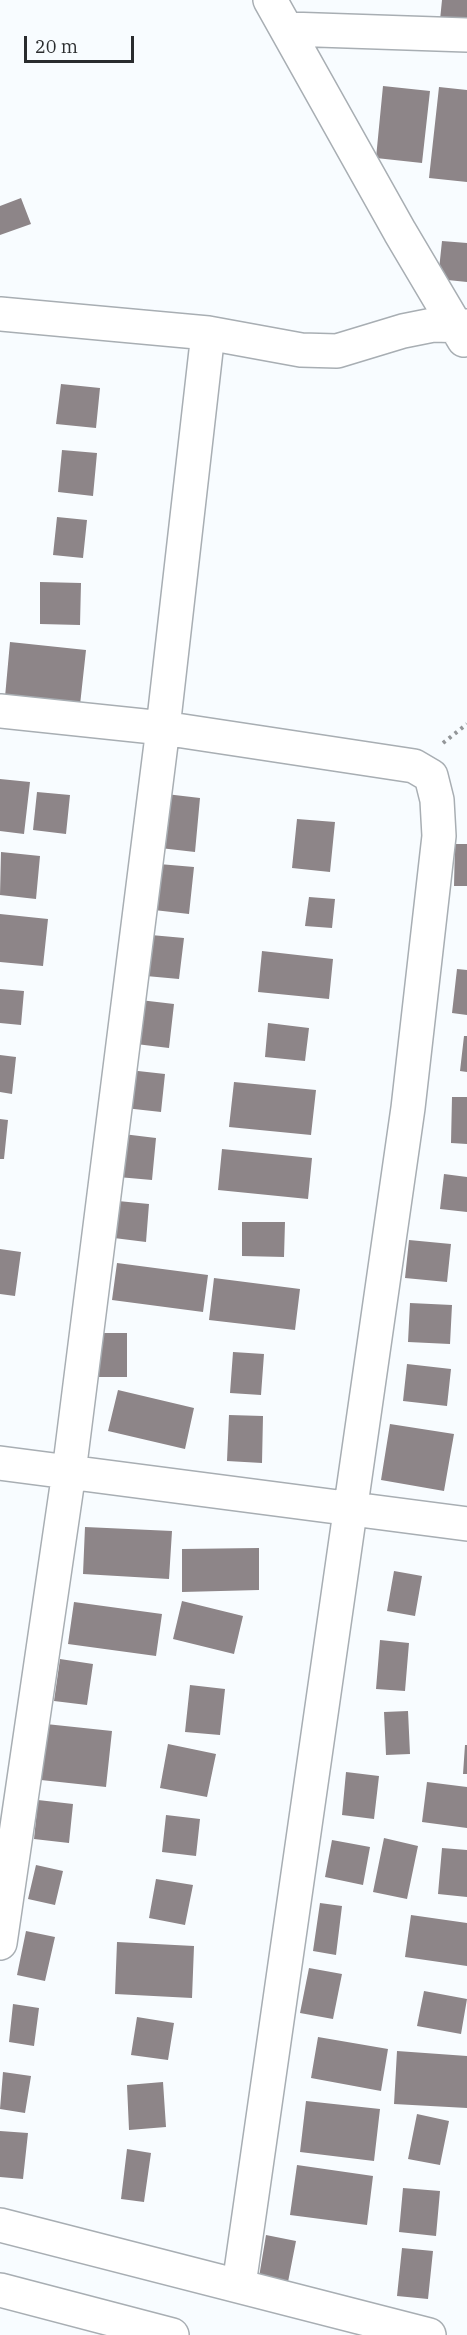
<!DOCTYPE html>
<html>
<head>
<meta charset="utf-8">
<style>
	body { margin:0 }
	#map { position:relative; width:467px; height:2335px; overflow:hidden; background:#f8fcff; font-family:"IBM Plex Serif",serif }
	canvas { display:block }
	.scale { position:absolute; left:24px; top:36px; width:110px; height:27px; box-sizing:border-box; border:3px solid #2a2c2e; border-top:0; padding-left:8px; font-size:18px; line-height:21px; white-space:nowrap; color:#2a2c2e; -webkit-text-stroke:4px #f8fcff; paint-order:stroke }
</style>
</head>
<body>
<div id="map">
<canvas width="467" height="2335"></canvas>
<div class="scale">20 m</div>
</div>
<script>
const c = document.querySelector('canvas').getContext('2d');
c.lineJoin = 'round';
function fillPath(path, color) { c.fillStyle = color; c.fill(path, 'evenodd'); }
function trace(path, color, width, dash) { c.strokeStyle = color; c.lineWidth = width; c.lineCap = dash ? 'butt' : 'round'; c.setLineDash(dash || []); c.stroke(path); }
const building = new Path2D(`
	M 442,0 L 467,0 L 467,23 L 440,20 Z
	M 383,86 L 430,91 L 422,163 L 376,158 Z
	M 439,87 L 467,90 L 467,182 L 429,178 Z
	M 21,198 L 31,224 L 0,235 L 0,206 Z
	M 442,241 L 467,243 L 467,282 L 438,279 Z
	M 61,384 L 100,388 L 96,428 L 56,424 Z
	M 62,450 L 97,453 L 93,496 L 58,492 Z
	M 57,517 L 87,520 L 83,558 L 53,555 Z
	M 40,582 L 81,583 L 80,625 L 40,624 Z
	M 10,642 L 86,650 L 80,705 L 5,697 Z
	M 0,779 L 30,782 L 24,834 L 0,831 Z
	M 37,792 L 70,795 L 66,834 L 33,830 Z
	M 166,794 L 200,798 L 195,852 L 160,848 Z
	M 297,819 L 335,822 L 330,872 L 292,868 Z
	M 455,844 L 467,844 L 467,886 L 454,886 Z
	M 1,852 L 40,856 L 36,899 L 0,895 Z
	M 159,864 L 194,867 L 189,914 L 154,910 Z
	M 309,897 L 335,899 L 332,928 L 305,926 Z
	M 0,914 L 48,919 L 43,966 L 0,962 Z
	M 151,935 L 184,938 L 179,979 L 146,976 Z
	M 262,951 L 333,959 L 329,999 L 258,992 Z
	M 457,969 L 467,970 L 467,1015 L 452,1013 Z
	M 0,989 L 24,991 L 21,1025 L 0,1023 Z
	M 140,1000 L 174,1004 L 169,1048 L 136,1044 Z
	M 268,1023 L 309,1028 L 305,1061 L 265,1057 Z
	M 464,1036 L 467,1036 L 467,1072 L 460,1071 Z
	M 0,1055 L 16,1057 L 12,1094 L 0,1092 Z
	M 129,1070 L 165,1074 L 161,1112 L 125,1108 Z
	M 234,1082 L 316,1090 L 311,1135 L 229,1127 Z
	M 452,1097 L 467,1097 L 467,1144 L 451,1143 Z
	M 0,1119 L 8,1120 L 4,1159 L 0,1159 Z
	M 123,1134 L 156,1138 L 152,1180 L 118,1177 Z
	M 222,1149 L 312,1158 L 308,1199 L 218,1190 Z
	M 444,1174 L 467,1177 L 467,1212 L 440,1209 Z
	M 118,1201 L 149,1204 L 146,1242 L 114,1238 Z
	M 242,1222 L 285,1222 L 284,1257 L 242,1256 Z
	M 409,1240 L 451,1244 L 447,1282 L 405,1278 Z
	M 0,1249 L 21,1252 L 15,1296 L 0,1294 Z
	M 117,1263 L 208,1275 L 203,1312 L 112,1300 Z
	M 214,1278 L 300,1289 L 295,1330 L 209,1320 Z
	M 410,1303 L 452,1305 L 450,1344 L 408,1342 Z
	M 99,1333 L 127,1333 L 127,1377 L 99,1377 Z
	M 233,1352 L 264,1354 L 261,1395 L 230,1393 Z
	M 407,1364 L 451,1369 L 447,1406 L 403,1401 Z
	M 118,1390 L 194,1408 L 185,1449 L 108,1431 Z
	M 229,1415 L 263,1416 L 262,1463 L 227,1461 Z
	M 390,1424 L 454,1434 L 444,1491 L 381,1480 Z
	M 85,1527 L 172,1531 L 169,1579 L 83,1574 Z
	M 259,1548 L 259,1590 L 182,1592 L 182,1549 Z
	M 394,1571 L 422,1576 L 415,1616 L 387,1611 Z
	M 182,1601 L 243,1616 L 234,1654 L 173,1639 Z
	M 74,1602 L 162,1614 L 156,1656 L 68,1644 Z
	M 380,1640 L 409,1643 L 405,1691 L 376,1689 Z
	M 60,1659 L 93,1664 L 87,1705 L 54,1701 Z
	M 190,1685 L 225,1689 L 220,1735 L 185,1732 Z
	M 408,1711 L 410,1754 L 386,1755 L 384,1712 Z
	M 46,1724 L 112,1731 L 106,1787 L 41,1780 Z
	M 168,1744 L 216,1754 L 207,1797 L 160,1788 Z
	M 465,1745 L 467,1745 L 467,1774 L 463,1774 Z
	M 346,1772 L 379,1776 L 374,1819 L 342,1815 Z
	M 427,1782 L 467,1787 L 467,1828 L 422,1822 Z
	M 38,1800 L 73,1804 L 69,1843 L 34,1839 Z
	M 166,1815 L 200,1819 L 196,1856 L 162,1852 Z
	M 384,1838 L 418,1846 L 407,1899 L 373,1892 Z
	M 332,1840 L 370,1847 L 363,1885 L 325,1877 Z
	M 442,1848 L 467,1850 L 467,1897 L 438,1894 Z
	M 36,1865 L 63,1871 L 55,1905 L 28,1899 Z
	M 156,1879 L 193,1885 L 185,1925 L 149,1918 Z
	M 320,1903 L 342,1906 L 336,1955 L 313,1951 Z
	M 411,1915 L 467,1923 L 467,1966 L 405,1957 Z
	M 26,1931 L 55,1937 L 45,1981 L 17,1975 Z
	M 117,1942 L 194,1946 L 192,1998 L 115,1994 Z
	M 309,1968 L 342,1974 L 333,2019 L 300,2013 Z
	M 424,1991 L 467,1999 L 461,2034 L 417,2026 Z
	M 13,2004 L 39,2008 L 34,2046 L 9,2042 Z
	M 137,2017 L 174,2023 L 168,2060 L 131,2055 Z
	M 318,2037 L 388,2049 L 381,2091 L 311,2078 Z
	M 397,2051 L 467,2056 L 467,2108 L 394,2104 Z
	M 3,2072 L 31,2076 L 25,2113 L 0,2109 Z
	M 163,2082 L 166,2127 L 129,2130 L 127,2085 Z
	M 306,2101 L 380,2109 L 374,2161 L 300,2152 Z
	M 417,2114 L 449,2121 L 440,2165 L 408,2159 Z
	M 0,2131 L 28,2133 L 23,2179 L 0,2177 Z
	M 127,2149 L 151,2153 L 144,2202 L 121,2199 Z
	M 297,2165 L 373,2176 L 367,2225 L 290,2215 Z
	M 403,2188 L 440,2191 L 436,2236 L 399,2232 Z
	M 266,2235 L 296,2241 L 288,2282 L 259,2277 Z
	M 402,2248 L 433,2251 L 428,2299 L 397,2296 Z`);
const path = new Path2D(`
	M 443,743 L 467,724`);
const minor = new Path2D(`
	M 270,0 L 400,232 L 464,340
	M 288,29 L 467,35
	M 0,314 L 208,333 L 301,350 L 337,351 L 403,331 L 433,325 L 467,326
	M 0,711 L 163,728 L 414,766 L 431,776 L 437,800 L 439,836 L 408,1108 L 239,2285
	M 0,1463 L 467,1524
	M 0,1943 L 69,1472 L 163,728 L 208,333
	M 0,2225 L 429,2335
	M 0,2290 L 172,2335`);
fillPath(building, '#8d8588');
trace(minor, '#a8aeb3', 36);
trace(path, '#939699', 4, [3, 4.5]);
trace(minor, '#fff', 33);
</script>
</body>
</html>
